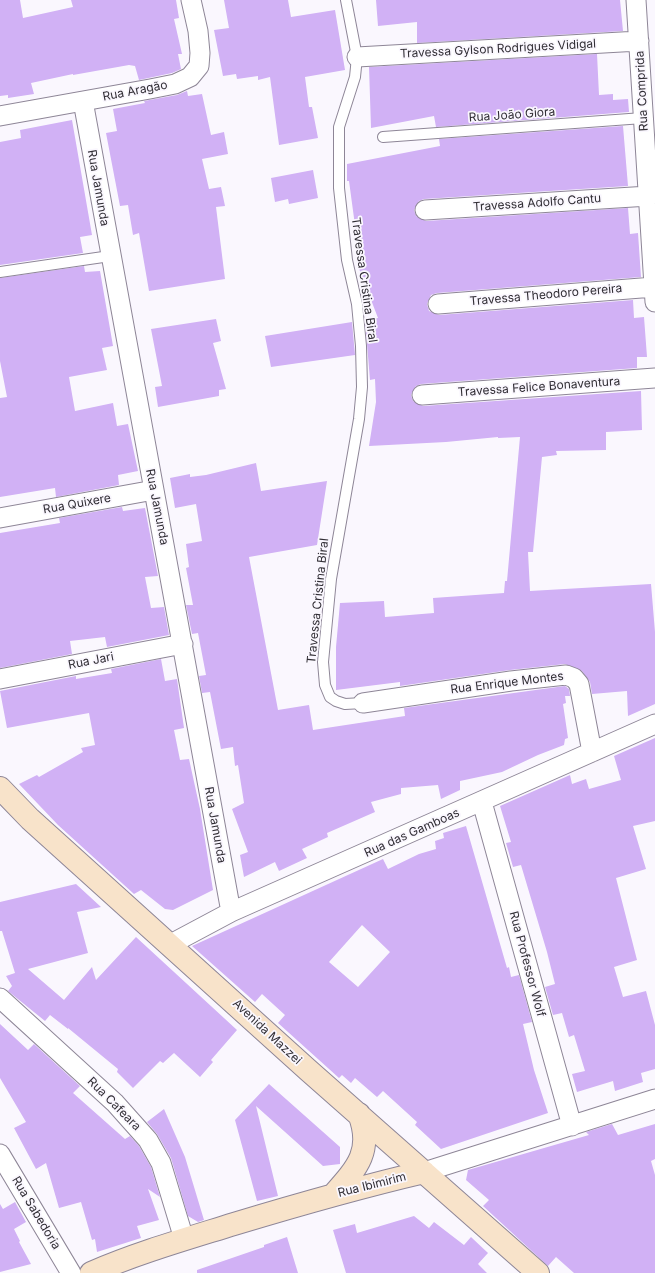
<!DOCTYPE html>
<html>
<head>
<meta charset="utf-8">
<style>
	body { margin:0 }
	canvas { display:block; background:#faf7fe }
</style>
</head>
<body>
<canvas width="655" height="1273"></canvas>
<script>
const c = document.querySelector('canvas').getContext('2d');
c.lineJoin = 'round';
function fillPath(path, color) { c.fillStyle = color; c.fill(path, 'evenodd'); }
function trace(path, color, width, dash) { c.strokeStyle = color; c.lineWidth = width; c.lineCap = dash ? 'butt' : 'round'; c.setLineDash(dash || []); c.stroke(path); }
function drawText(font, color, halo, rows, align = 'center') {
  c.font = font + ' Inter,sans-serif'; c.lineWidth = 3.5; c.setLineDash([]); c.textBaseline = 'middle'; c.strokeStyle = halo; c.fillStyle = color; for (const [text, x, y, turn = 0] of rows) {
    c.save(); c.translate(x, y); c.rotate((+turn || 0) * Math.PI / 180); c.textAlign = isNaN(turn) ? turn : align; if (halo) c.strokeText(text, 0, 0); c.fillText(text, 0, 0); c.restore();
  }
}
const building = new Path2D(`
	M 0,0 L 20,0 L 23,18 L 73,7 L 71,0 L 176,0 L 179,18 L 174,19 L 182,54 L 178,54 L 181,69 L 172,73 L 139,80 L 135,66 L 129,65 L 73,75 L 73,74 L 31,83 L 34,94 L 8,98 L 8,95 L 0,96 Z
	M 224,0 L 288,0 L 291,17 L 335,10 L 345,70 L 305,77 L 309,107 L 312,107 L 318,138 L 279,145 L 270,77 L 258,80 L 258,76 L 237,79 L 236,74 L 223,76 L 214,30 L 229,28 Z
	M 376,0 L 620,0 L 623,31 L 417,43 L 417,22 L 378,26 Z
	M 597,54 L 599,95 L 613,94 L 613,100 L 628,99 L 629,112 L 436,127 L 434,116 L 371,128 L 369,67 Z
	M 187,91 L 188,96 L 202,94 L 211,135 L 224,132 L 228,154 L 202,159 L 209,189 L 221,187 L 225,206 L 216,207 L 225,279 L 149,291 L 139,233 L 133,235 L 128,205 L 120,206 L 106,133 L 117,131 L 113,109 L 145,103 L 144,101 L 177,95 Z
	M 72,120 L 92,235 L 80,237 L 83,253 L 0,265 L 0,142 L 21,138 L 20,130 Z
	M 623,126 L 628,186 L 424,199 L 419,201 L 414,210 L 416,216 L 426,221 L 628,208 L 630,234 L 638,233 L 641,277 L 437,293 L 431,295 L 427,304 L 429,311 L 439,315 L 633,300 L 634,318 L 644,317 L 647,357 L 637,357 L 637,368 L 421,384 L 416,386 L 411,395 L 413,401 L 423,406 L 641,391 L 642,430 L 606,432 L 606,450 L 556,451 L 557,455 L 542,457 L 533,552 L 528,552 L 530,591 L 651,584 L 655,632 L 655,704 L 628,716 L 627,691 L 592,694 L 590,682 L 582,671 L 565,664 L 510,670 L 400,686 L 400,682 L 336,690 L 336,647 L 340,603 L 384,601 L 385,617 L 434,613 L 433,598 L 504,593 L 505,581 L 507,581 L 520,437 L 498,438 L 498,437 L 446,442 L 369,446 L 376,402 L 375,379 L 370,380 L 365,320 L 378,318 L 358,266 L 354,218 L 349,181 L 347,181 L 347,164 L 440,146 L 439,139 Z
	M 313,170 L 318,198 L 289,204 L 288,199 L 275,202 L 271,178 Z
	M 84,266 L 85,272 L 100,271 L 113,346 L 102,348 L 107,370 L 69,377 L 75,411 L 113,403 L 117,426 L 128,424 L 138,471 L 118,475 L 119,485 L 56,497 L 55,488 L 0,497 L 0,398 L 7,397 L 0,361 L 0,278 Z
	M 216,319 L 221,341 L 213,343 L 226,389 L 219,390 L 219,396 L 158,407 L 155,387 L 162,386 L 151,329 Z
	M 352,322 L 355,355 L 271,367 L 265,336 Z
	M 256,463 L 261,491 L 327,481 L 317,545 L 249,557 L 278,710 L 309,705 L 313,730 L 405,716 L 404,708 L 565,686 L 569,689 L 570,696 L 565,696 L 566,703 L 563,704 L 568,738 L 565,739 L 564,745 L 538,755 L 502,772 L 460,781 L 460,790 L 441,799 L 438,785 L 401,788 L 401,794 L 371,802 L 375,812 L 327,833 L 328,837 L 302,849 L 307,858 L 279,871 L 275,862 L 244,877 L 240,855 L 248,852 L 232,809 L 244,803 L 238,765 L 235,766 L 233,747 L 221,749 L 210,692 L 202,693 L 199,676 L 206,675 L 198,633 L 192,634 L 186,605 L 193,605 L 186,568 L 189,567 L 186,544 L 202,541 L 196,504 L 175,508 L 170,478 L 190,474 L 190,477 L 206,475 Z
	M 122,507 L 123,511 L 145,508 L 158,576 L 145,577 L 151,608 L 164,607 L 169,635 L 107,647 L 105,637 L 70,641 L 72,654 L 0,668 L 0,533 L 60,523 L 59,518 Z
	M 161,659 L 165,681 L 177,679 L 184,728 L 174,730 L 180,760 L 189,759 L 200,809 L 213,890 L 173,910 L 165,909 L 141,890 L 134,894 L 58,825 L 19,784 L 37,775 L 39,777 L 83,752 L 81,748 L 95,745 L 89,713 L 7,728 L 0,691 L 76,676 L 76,679 L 112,673 L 111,669 Z
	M 655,738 L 655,821 L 633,826 L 646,869 L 616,878 L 637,960 L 614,967 L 623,997 L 646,991 L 655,1025 L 655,1069 L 641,1073 L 643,1082 L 615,1091 L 613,1081 L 577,1092 L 572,1074 L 585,1071 L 574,1035 L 569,1037 L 562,1013 L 553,1015 L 545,987 L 555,984 L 547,952 L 521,865 L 513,867 L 506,843 L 511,842 L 500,806 L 570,775 L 572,784 L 586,779 L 589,789 L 621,780 L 614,756 Z
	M 466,826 L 507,968 L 509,967 L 511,977 L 519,975 L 532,1022 L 523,1024 L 534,1070 L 548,1113 L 441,1149 L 415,1125 L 417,1122 L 383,1091 L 377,1097 L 355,1078 L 351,1083 L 342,1075 L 339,1078 L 278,1023 L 285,1015 L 262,994 L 255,1002 L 192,946 L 383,859 L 388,869 L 419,854 L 436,849 L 435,841 L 444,838 L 443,833 ZM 362,925 L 390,952 L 358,987 L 329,962 Z
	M 76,884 L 101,907 L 77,912 L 88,953 L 28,969 L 64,1000 L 92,967 L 96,980 L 136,937 L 237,1030 L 211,1060 L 213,1062 L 200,1077 L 174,1053 L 163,1063 L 160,1061 L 133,1088 L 117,1072 L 118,1069 L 68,1028 L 68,1029 L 50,1015 L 45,1021 L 8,991 L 12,986 L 6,976 L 15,973 L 2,931 L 0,931 L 0,902 Z
	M 0,1024 L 28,1050 L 34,1044 L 80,1086 L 73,1093 L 125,1139 L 130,1136 L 139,1146 L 151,1167 L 160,1197 L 148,1189 L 159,1220 L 137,1226 L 141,1238 L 97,1252 L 95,1239 L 92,1240 L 81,1202 L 59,1208 L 46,1163 L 36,1169 L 14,1128 L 26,1122 L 0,1078 Z
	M 269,1084 L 340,1147 L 340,1164 L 323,1166 L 256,1106 L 278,1196 L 257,1201 L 235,1120 Z
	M 164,1109 L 185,1157 L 204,1220 L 198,1222 L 188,1216 L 171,1158 L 157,1134 L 147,1122 Z
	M 612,1124 L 618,1135 L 655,1124 L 655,1159 L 651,1161 L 655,1175 L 655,1273 L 574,1273 L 556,1257 L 548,1266 L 483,1206 L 489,1200 L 466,1180 L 468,1170 L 589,1135 L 586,1132 Z
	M 15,1202 L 26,1222 L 14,1229 L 20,1241 L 19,1242 L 31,1264 L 0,1272 L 0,1204 L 3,1209 Z
	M 414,1216 L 429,1228 L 434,1222 L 464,1245 L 471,1237 L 488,1253 L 478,1264 L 487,1273 L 346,1273 L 333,1230 L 355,1224 L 357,1233 Z
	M 287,1237 L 298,1273 L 197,1273 L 197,1270 L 264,1247 L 264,1245 Z`);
const lane = new Path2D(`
	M 346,0 L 357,57 L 355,77 L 339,127 L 339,188 L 347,260 L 357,304 L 361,346 L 362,387 L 359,419 L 331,579 L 323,662 L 325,685 L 330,697 L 336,701 L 345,704 L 363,703
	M 383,137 L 643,118
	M 0,272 L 110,256`);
const street = new Path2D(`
	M 636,0 L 655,302
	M 357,57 L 639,41
	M 83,101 L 231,912
	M 0,116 L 150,89 L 175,84 L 190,77 L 199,66 L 200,53 L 198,31 L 191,0
	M 425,210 L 649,196
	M 438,304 L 654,287
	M 422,395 L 655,378
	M 0,518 L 154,490
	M 0,679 L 183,644
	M 363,703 L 511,681 L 566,675 L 574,678 L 579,684 L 592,752
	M 482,802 L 572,1126
	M 171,944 L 231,912 L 655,724
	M 0,998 L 115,1103 L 148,1140 L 161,1163 L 184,1239
	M 0,1154 L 71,1273
	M 424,1172 L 655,1099`);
const secondary = new Path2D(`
	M 0,788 L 30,819 L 308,1070 L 538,1273
	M 334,1194 C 358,1167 373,1150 359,1114
	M 91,1273 C 137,1253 186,1239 234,1224 C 297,1205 360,1187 424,1172`);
const streetNames = [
	["Travessa Gylson Rodrigues Vidigal",498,49,-3],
	["Rua Aragão",135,91,-11],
	["Rua Comprida",642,91,-93],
	["Rua João Giora",512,115,-4],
	["Rua Jamunda",98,188,80],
	["Travessa Adolfo Cantu",537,203,-4],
	["Travessa Cristina Biral",364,280,82],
	["Travessa Theodoro Pereira",546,295,-5],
	["Travessa Felice Bonaventura",539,387,-4],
	["Rua Quixere",77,504,-10],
	["Rua Jamunda",157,507,79],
	["Travessa Cristina Biral",318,601,-84],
	["Rua Jari",91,661,-11],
	["Rua Enrique Montes",507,683,-7],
	["Rua Jamunda",215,825,80],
	["Rua das Gamboas",412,833,-24],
	["Rua Professor Wolf",527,964,75],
	["Avenida Mazzei",267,1032,43],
	["Rua Cafeara",114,1104,45],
	["Rua Ibimirim",372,1185,-14],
	["Rua Sabedoria",36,1213,59]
];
fillPath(building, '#d1b1f5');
trace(lane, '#8e8697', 12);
trace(street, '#8e8697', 21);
trace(secondary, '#8e8697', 24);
trace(lane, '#fff', 10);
trace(street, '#fff', 19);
trace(secondary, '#f8e3ca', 22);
drawText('12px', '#312e35', '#faf7fe', streetNames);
</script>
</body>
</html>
